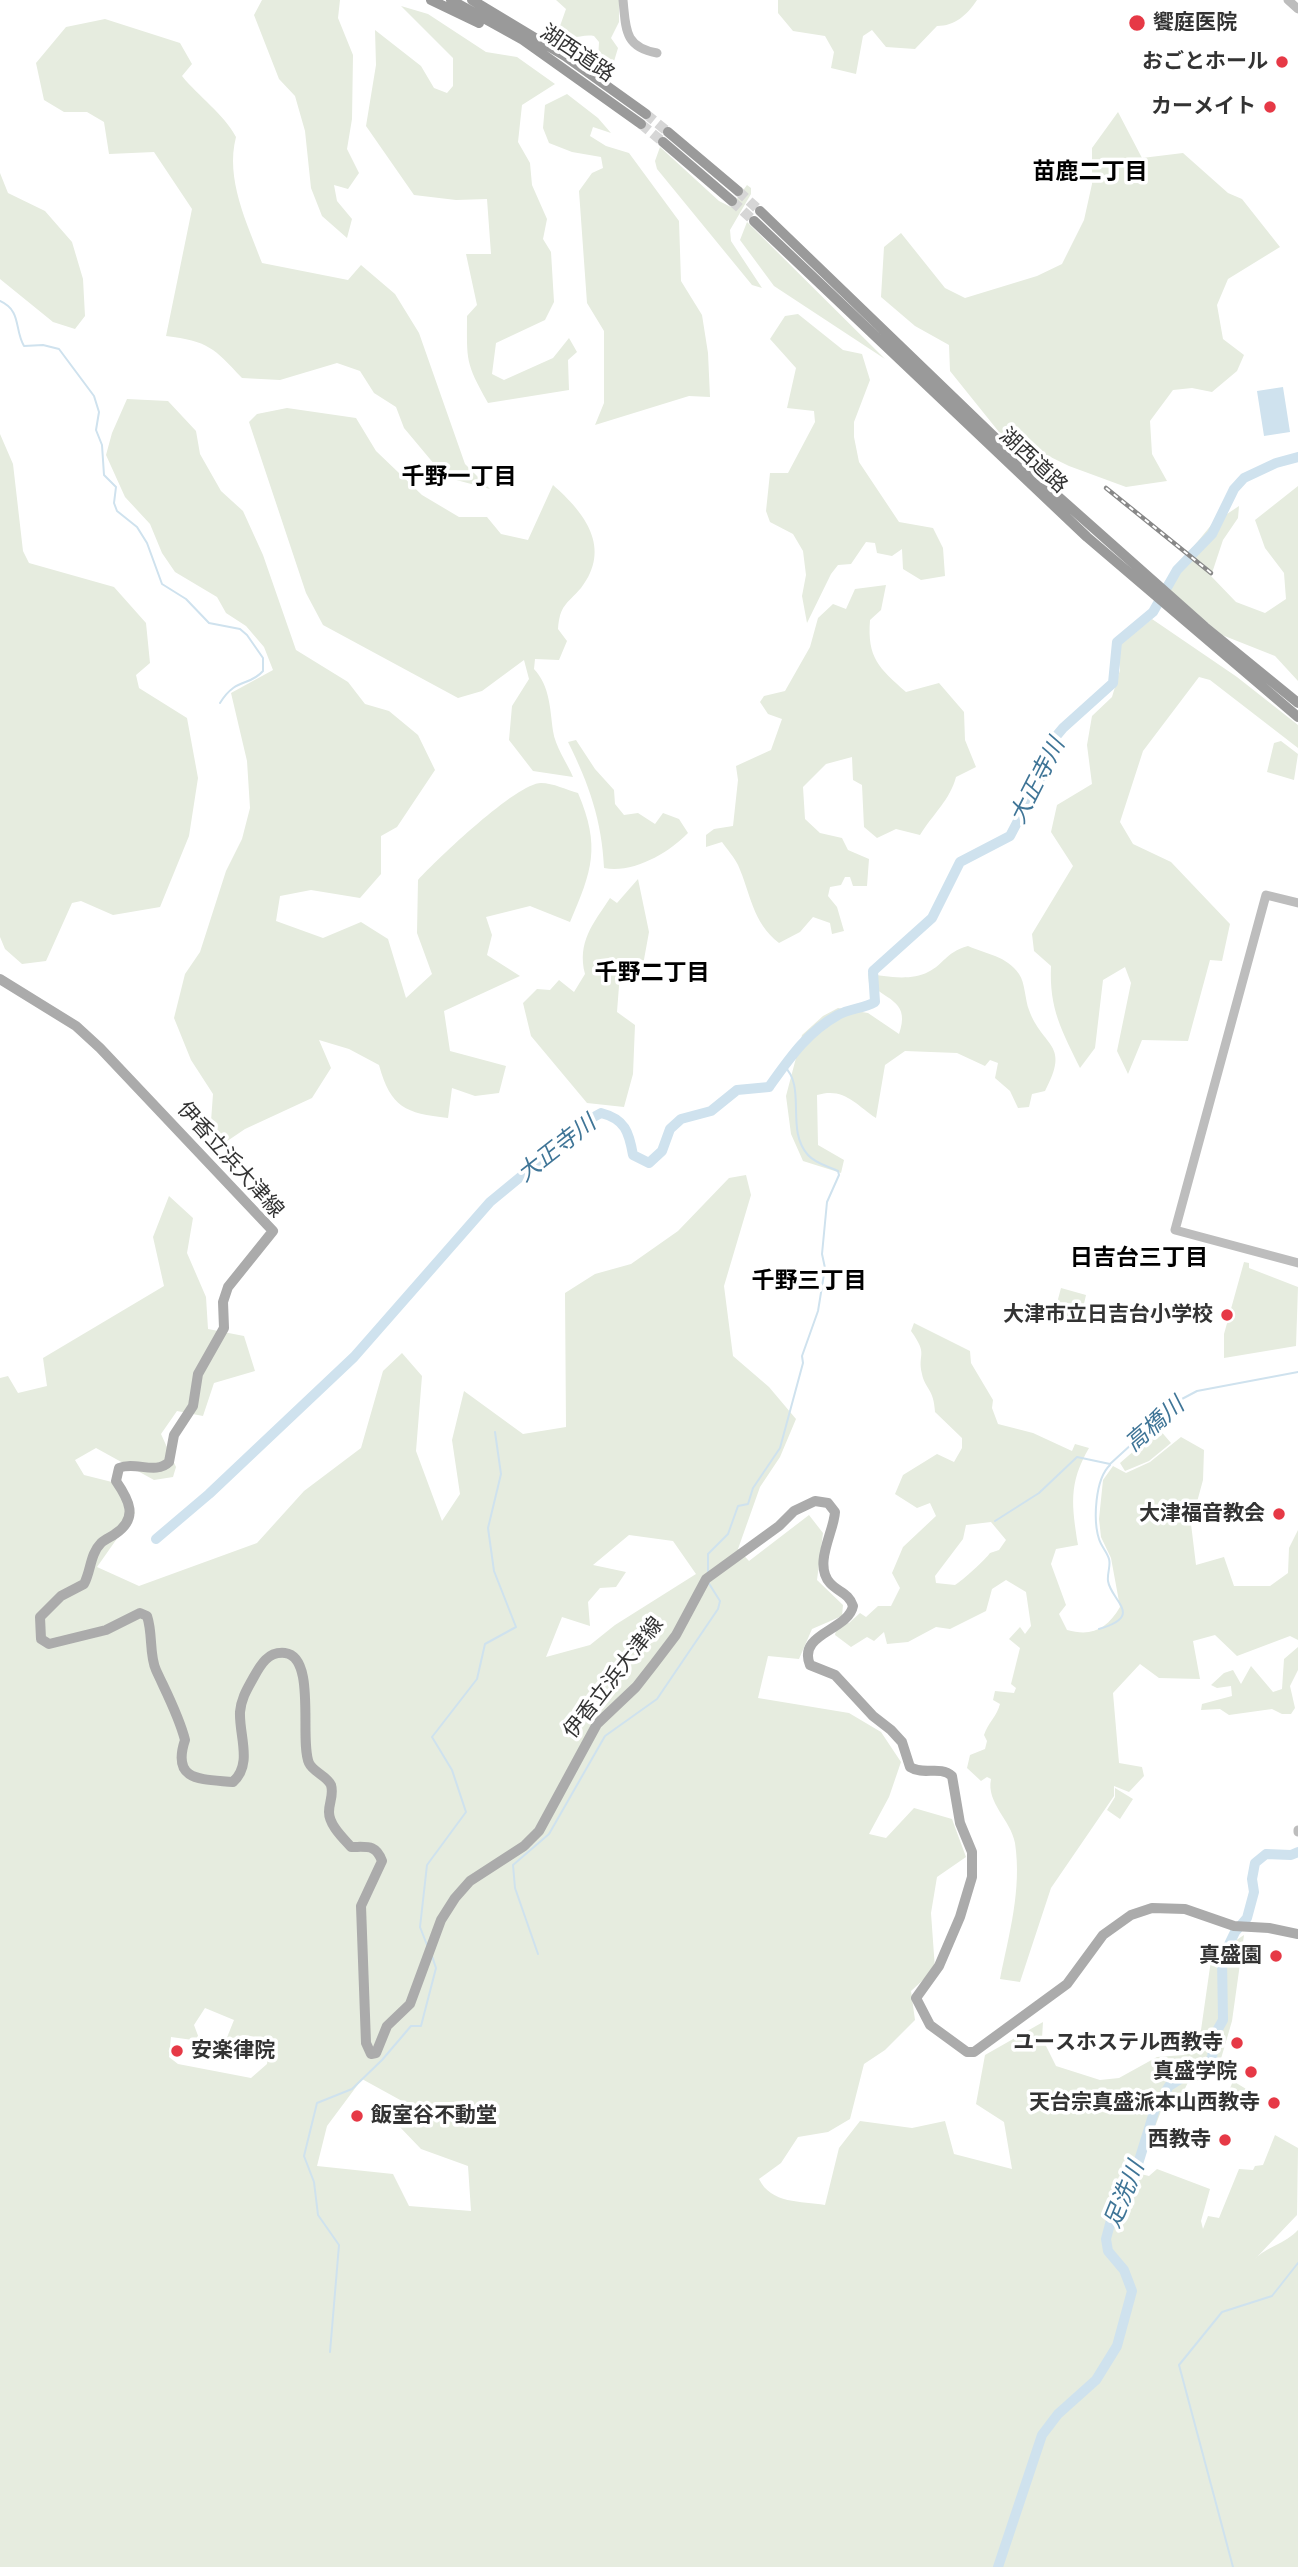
<!DOCTYPE html>
<html>
<head>
<meta charset="utf-8">
<style>
	body { margin:0 }
	canvas { display:block; background:#fff }
</style>
</head>
<body>
<canvas width="1298" height="2567"></canvas>
<script>
const c = document.querySelector('canvas').getContext('2d');
c.lineJoin = 'round';
function fillPath(path, color) { c.fillStyle = color; c.fill(path, 'evenodd'); }
function trace(path, color, width, dash) { c.strokeStyle = color; c.lineWidth = width; c.lineCap = dash ? 'butt' : 'round'; c.setLineDash(dash || []); c.stroke(path); }
function drawText(font, color, halo, rows, align = 'center') {
  c.font = font + ' "Fira Sans Condensed","Noto Sans JP",sans-serif'; c.lineWidth = 7; c.setLineDash([]); c.textBaseline = 'middle'; c.strokeStyle = halo; c.fillStyle = color; for (const [text, x, y, turn = 0] of rows) {
    c.save(); c.translate(x, y); c.rotate((+turn || 0) * Math.PI / 180); c.textAlign = isNaN(turn) ? turn : align; if (halo) c.strokeText(text, 0, 0); c.fillText(text, 0, 0); c.restore();
  }
}
const green = new Path2D(`
	M 262,0 L 340,0 L 338,18 L 353,55 L 352,119 L 347,149 L 359,173 L 348,189 L 334,185 L 337,201 L 352,219 L 347,238 L 322,216 L 311,188 L 305,131 L 295,96 L 279,79 L 254,15 Z
	M 556,0 L 619,0 L 619,22 L 611,38 L 618,48 L 612,68 L 606,70 L 598,60 L 599,42 L 594,36 C 579,33 567,46 560,26 L 566,9 Z
	M 778,0 L 977,0 C 967,15 955,26 937,26 L 915,49 L 886,47 L 872,30 L 863,36 L 856,74 L 831,68 L 834,52 L 825,36 L 793,31 L 778,13 Z
	M 401,6 L 428,14 L 486,52 L 517,57 L 555,84 L 522,105 L 518,142 L 530,163 L 532,185 L 547,219 L 543,239 L 551,252 L 554,302 L 545,320 L 496,343 L 492,374 L 504,380 L 553,358 L 569,338 L 577,352 L 568,360 L 569,390 L 488,403 C 465,362 467,361 467,316 L 477,305 L 466,254 L 491,254 L 487,199 L 456,200 L 414,195 L 366,126 L 376,65 L 375,30 L 421,66 L 434,88 L 447,93 L 453,86 L 453,58 Z
	M 105,19 L 180,43 L 192,64 L 182,76 C 199,97 223,113 236,137 C 225,179 247,223 262,263 L 348,280 L 361,265 L 395,294 L 419,333 L 465,464 L 490,489 L 445,477 L 404,428 L 396,407 L 374,393 L 360,371 L 337,363 L 280,380 L 242,378 C 214,348 208,341 166,336 L 192,209 L 154,152 L 109,154 L 104,122 L 87,112 L 64,112 L 44,100 L 36,63 L 66,27 Z
	M 567,94 L 598,118 L 611,133 L 593,127 L 590,136 L 606,146 L 629,153 L 679,221 L 681,281 L 702,315 L 708,353 L 710,397 L 689,396 L 595,425 L 604,403 L 604,331 L 587,303 L 579,191 L 592,173 L 603,168 L 601,157 L 572,152 L 549,143 L 543,128 L 545,105 Z
	M 1118,112 L 1142,158 L 1183,153 L 1228,193 L 1242,199 L 1280,247 L 1228,279 L 1217,305 L 1223,339 L 1244,355 L 1237,371 L 1212,392 L 1192,388 L 1173,390 L 1150,421 L 1152,454 L 1167,481 L 1126,487 L 1069,466 L 999,432 L 950,371 L 949,345 L 915,326 L 881,297 L 884,247 L 901,233 L 945,288 L 965,298 L 1037,276 L 1062,264 L 1084,220 L 1092,184 L 1092,148 Z
	M 660,147 L 719,201 L 731,207 L 747,185 L 751,188 L 751,194 L 730,230 L 731,241 L 762,288 L 752,285 L 657,169 L 655,161 Z
	M 0,173 L 8,193 L 45,211 L 72,242 L 83,279 L 85,316 L 75,329 L 53,322 L 0,279 Z
	M 747,222 L 885,359 L 774,286 L 740,240 Z
	M 798,314 L 843,350 L 862,354 L 870,380 L 854,422 L 854,437 L 859,462 L 899,522 L 933,528 L 943,548 L 945,576 L 921,580 L 903,569 L 902,549 L 892,556 L 877,553 L 875,543 L 866,542 L 851,564 L 838,565 L 831,574 L 807,623 L 802,596 L 806,575 L 803,551 L 793,534 L 770,522 L 766,511 L 770,473 L 788,473 L 815,422 L 814,411 L 787,408 L 796,368 L 770,339 L 785,316 Z
	M 127,399 L 168,401 L 196,431 L 200,454 L 221,491 L 243,511 L 263,555 L 296,650 L 348,682 L 365,704 L 389,711 L 418,735 L 435,770 L 397,827 L 381,836 L 381,874 L 360,898 L 311,890 L 280,896 L 276,921 L 323,938 L 361,922 L 388,939 L 406,998 L 432,974 L 417,933 L 418,880 C 437,859 517,783 541,783 C 553,783 567,790 578,793 C 601,847 592,871 570,922 L 530,906 L 486,917 L 492,935 L 487,955 L 520,976 L 444,1011 L 450,1051 L 506,1066 L 499,1093 L 475,1096 L 452,1088 L 448,1118 C 405,1113 391,1108 379,1065 L 349,1049 L 319,1040 L 331,1068 L 312,1098 L 245,1129 L 217,1148 L 210,1135 L 213,1094 L 191,1060 L 174,1018 L 185,974 L 200,952 L 226,871 L 242,839 L 250,808 L 247,761 L 231,693 L 273,670 L 264,647 L 246,626 L 226,613 L 217,597 L 175,572 L 162,553 L 150,524 L 125,497 L 106,455 L 112,433 Z
	M 287,408 L 356,418 L 376,451 L 422,495 L 459,517 L 487,517 L 501,534 L 528,540 L 553,485 C 585,513 612,548 581,588 C 566,605 560,605 558,629 L 567,641 L 559,660 L 535,659 L 534,669 C 550,686 550,709 553,731 C 555,746 567,763 573,777 L 533,771 L 509,740 L 512,706 L 529,679 L 524,660 L 482,691 L 458,698 L 323,625 L 306,593 L 249,422 L 257,414 Z
	M 0,434 L 13,464 L 23,551 L 29,563 L 114,587 L 146,623 L 150,663 L 136,675 L 139,688 L 187,718 L 198,778 L 189,836 L 160,907 L 113,915 L 81,901 L 72,903 L 46,961 L 22,964 L 5,949 L 0,937 Z
	M 1298,486 L 1298,681 L 1275,656 L 1222,635 L 1163,584 L 1212,524 L 1239,506 L 1238,518 L 1223,540 L 1211,576 L 1236,602 L 1265,613 L 1286,599 L 1284,573 L 1265,548 L 1255,520 Z
	M 886,585 L 881,610 L 870,620 C 867,658 879,668 906,692 L 939,683 L 964,712 L 965,740 L 976,767 L 956,777 C 950,800 933,814 920,835 L 896,829 L 877,838 L 864,827 L 862,785 L 853,780 L 852,757 L 826,764 L 803,787 L 805,819 L 820,833 L 842,838 L 848,850 L 869,859 L 867,886 L 853,886 L 850,877 L 845,877 L 841,885 L 830,887 L 828,896 L 837,907 L 844,931 L 832,934 L 830,923 L 813,917 L 800,932 L 779,943 C 752,922 751,894 738,865 C 734,857 727,849 722,842 L 706,847 L 706,835 L 714,829 L 733,826 L 738,780 L 736,766 L 771,750 L 782,719 L 768,714 L 760,702 L 764,696 L 785,691 L 810,647 L 818,618 L 833,604 L 846,609 L 855,589 Z
	M 1152,619 L 1237,677 L 1298,725 L 1298,748 L 1210,680 L 1199,677 L 1143,751 L 1120,822 L 1133,844 L 1171,862 L 1230,924 L 1222,961 L 1210,960 L 1188,1041 L 1142,1040 L 1128,1074 L 1117,1051 L 1131,983 L 1125,967 L 1103,980 L 1095,1048 L 1080,1068 C 1062,1031 1049,1009 1051,966 L 1034,951 L 1032,934 L 1073,866 L 1051,832 L 1057,805 L 1092,784 L 1087,745 L 1092,716 L 1112,697 L 1120,670 L 1118,646 Z
	M 576,740 L 595,769 L 614,790 L 615,804 L 624,815 L 638,813 L 655,824 L 663,813 L 679,819 L 688,833 C 669,853 632,874 604,868 C 602,821 589,784 568,742 Z
	M 1281,741 L 1298,754 L 1294,780 L 1267,772 L 1274,743 Z
	M 638,879 L 649,932 L 643,965 L 621,960 L 617,1012 L 635,1025 L 633,1074 L 624,1107 L 587,1103 L 531,1036 L 523,1003 L 537,989 L 550,990 L 559,980 L 574,992 L 585,974 C 577,942 593,924 610,898 L 617,903 Z
	M 968,946 C 986,954 1007,956 1019,974 C 1025,982 1025,1000 1029,1010 C 1043,1048 1071,1043 1045,1091 L 1032,1094 L 1029,1107 L 1018,1108 L 1010,1091 L 995,1078 L 998,1063 L 990,1060 L 985,1066 L 957,1053 L 905,1051 L 885,1065 L 876,1118 C 855,1104 844,1087 817,1095 L 818,1145 L 844,1160 L 841,1173 L 803,1161 L 791,1134 L 786,1096 L 802,1035 L 823,1016 L 838,1008 L 868,1013 L 899,1034 C 910,1003 890,1001 869,984 L 868,973 C 885,977 911,981 928,972 C 945,964 944,953 968,946 Z
	M 746,1175 L 751,1195 L 724,1286 L 733,1356 L 769,1387 L 796,1419 L 780,1457 L 760,1487 L 738,1549 L 749,1561 L 809,1515 L 823,1533 L 817,1580 L 843,1605 L 842,1616 L 812,1629 L 799,1659 L 768,1656 L 758,1698 L 849,1713 L 881,1732 L 901,1762 L 889,1797 L 869,1834 L 886,1838 L 914,1808 L 952,1819 L 966,1857 L 937,1877 L 931,1913 L 935,1969 L 911,1991 L 915,2020 L 885,2050 L 864,2064 L 850,2119 L 828,2132 L 798,2137 L 781,2163 L 759,2179 C 771,2204 801,2201 825,2205 L 839,2148 L 860,2121 L 912,2128 L 945,2121 L 954,2154 L 1012,2169 L 1004,2122 L 976,2104 L 985,2055 L 1043,2022 L 1042,2038 L 1056,2066 L 1100,2080 L 1119,2078 L 1157,2057 L 1184,2055 L 1201,2030 L 1211,1960 L 1209,1944 L 1223,1949 L 1244,1935 L 1232,2021 L 1220,2062 L 1202,2082 L 1190,2078 L 1182,2095 L 1165,2101 L 1137,2173 L 1149,2176 L 1157,2169 L 1210,2189 L 1201,2221 L 1203,2229 L 1208,2216 L 1219,2218 L 1239,2169 L 1253,2170 L 1255,2166 L 1263,2165 L 1275,2135 L 1298,2148 L 1297,2215 L 1255,2259 C 1266,2247 1285,2244 1298,2230 L 1298,2567 L 0,2567 L 0,1378 L 8,1376 L 18,1393 L 47,1386 L 43,1358 L 164,1286 L 153,1237 L 169,1196 L 193,1218 L 187,1253 L 206,1297 L 208,1329 L 244,1336 L 255,1371 L 214,1383 L 203,1416 L 177,1411 L 161,1434 L 176,1467 L 173,1477 L 154,1480 L 96,1448 L 75,1460 L 84,1475 L 112,1482 L 135,1513 L 97,1567 L 139,1586 L 257,1543 L 304,1491 L 361,1448 L 383,1371 L 402,1353 L 422,1376 L 416,1451 L 442,1521 L 460,1494 L 452,1440 L 464,1391 L 523,1434 L 566,1427 L 565,1293 L 595,1274 L 631,1264 L 678,1231 L 729,1178 ZM 629,1535 L 673,1541 L 696,1574 L 615,1625 L 590,1645 L 546,1657 L 562,1617 L 590,1626 L 588,1602 L 600,1588 L 616,1587 L 626,1572 L 593,1565 ZM 205,2008 L 234,2020 L 226,2040 L 243,2035 L 270,2039 L 267,2064 L 251,2078 L 178,2064 L 169,2057 L 171,2037 L 200,2041 L 194,2025 ZM 362,2079 L 402,2101 L 397,2124 L 421,2149 L 468,2166 L 471,2211 L 409,2206 L 393,2174 L 317,2166 L 327,2126 Z
	M 1244,1262 L 1249,1263 L 1249,1268 L 1298,1287 L 1296,1346 L 1224,1358 L 1224,1334 Z
	M 1061,1288 L 1086,1295 L 1080,1321 L 1075,1324 L 1057,1319 L 1054,1314 Z
	M 914,1323 L 970,1351 L 971,1363 L 993,1400 L 992,1408 L 998,1424 L 1033,1433 L 1072,1451 L 1075,1444 L 1089,1448 C 1068,1484 1072,1506 1078,1545 L 1056,1549 L 1051,1564 L 1066,1605 L 1059,1614 L 1067,1630 C 1092,1637 1107,1629 1120,1607 L 1111,1558 L 1101,1537 L 1099,1519 L 1103,1480 L 1113,1466 L 1126,1473 L 1150,1462 L 1181,1437 L 1204,1450 L 1203,1480 L 1191,1524 L 1196,1565 L 1224,1557 L 1234,1586 L 1270,1586 L 1288,1573 L 1289,1548 L 1298,1530 L 1298,1640 L 1290,1636 L 1237,1656 L 1215,1635 L 1193,1641 L 1200,1679 L 1159,1678 L 1140,1664 L 1113,1693 L 1119,1763 L 1142,1767 L 1144,1776 L 1129,1792 L 1114,1786 L 1114,1796 L 1051,1888 L 1020,1982 L 1000,1979 C 1009,1934 1022,1890 1015,1843 C 1011,1820 986,1803 991,1779 L 987,1777 L 981,1781 L 967,1768 L 970,1755 L 985,1749 L 987,1741 L 984,1735 C 988,1723 997,1716 1000,1704 L 993,1700 L 995,1691 L 1014,1693 L 1016,1688 L 1011,1684 L 1020,1648 L 1009,1639 L 1020,1627 L 1025,1634 L 1031,1626 L 1026,1592 L 1006,1580 L 992,1589 L 986,1611 L 950,1629 L 936,1627 L 908,1642 L 887,1644 L 884,1632 L 874,1641 L 867,1637 L 851,1647 L 835,1635 L 837,1625 L 849,1623 L 860,1613 L 866,1617 L 878,1606 L 891,1606 L 900,1588 L 892,1573 L 903,1547 L 936,1516 L 930,1503 L 917,1508 L 895,1494 L 903,1475 L 937,1454 L 954,1462 L 962,1448 L 962,1438 L 935,1412 C 934,1389 925,1389 922,1374 C 917,1353 929,1356 911,1331 ZM 991,1522 L 1006,1540 L 999,1550 L 990,1553 C 986,1559 962,1581 955,1585 L 936,1583 L 935,1576 L 963,1539 L 966,1525 Z
	M 1159,1429 L 1171,1443 L 1149,1461 L 1125,1471 L 1120,1463 Z
	M 1298,1647 L 1298,1670 L 1290,1686 L 1295,1708 L 1291,1714 L 1282,1714 L 1272,1709 L 1229,1715 L 1220,1709 L 1201,1710 L 1202,1704 L 1232,1696 L 1231,1686 L 1217,1688 L 1211,1685 L 1224,1673 L 1233,1670 L 1241,1684 L 1251,1666 L 1273,1692 L 1282,1689 L 1284,1659 Z
	M 1115,1788 L 1133,1799 L 1120,1819 L 1107,1810 L 1115,1797 Z
	M 1233,2081 L 1256,2095 L 1252,2109 L 1226,2098 Z`);
const water = new Path2D(`
	M 1283,387 L 1290,432 L 1264,436 L 1257,391 Z`);
const stream = new Path2D(`
	M 0,301 C 22,311 14,329 24,346 L 43,345 L 59,349 L 94,396 L 99,412 L 96,430 L 102,445 L 104,475 L 116,487 L 114,503 L 117,511 L 137,527 L 147,543 L 162,584 L 186,599 L 209,623 L 240,629 L 247,635 L 263,658 L 263,671 C 249,687 236,677 220,703
	M 995,1521 L 1039,1493 L 1077,1457 L 1110,1464 L 1180,1400 L 1197,1391 L 1298,1372
	M 708,1573 L 708,1554 L 728,1534 L 738,1506 L 748,1504 L 753,1488 L 780,1448 L 803,1363 L 802,1356 L 818,1311 L 825,1268 L 822,1254 L 827,1202 L 839,1175 L 838,1171 C 828,1166 816,1164 808,1155 C 785,1130 807,1087 784,1066
	M 1099,1629 C 1145,1616 1111,1601 1108,1581 C 1107,1573 1111,1566 1109,1559 C 1107,1552 1101,1546 1099,1539 C 1093,1520 1095,1479 1110,1465
	M 427,1945 L 420,1927 L 427,1865 L 466,1812 L 452,1770 L 432,1737 L 477,1679 L 485,1644 L 516,1627 L 494,1571 L 488,1528 L 501,1474 L 495,1432
	M 538,1954 L 515,1888 L 513,1865 L 549,1834 L 605,1736 L 657,1699 L 718,1609 L 720,1601 L 708,1582
	M 330,2352 L 339,2245 L 318,2215 L 314,2182 L 304,2156 L 317,2103 L 352,2089 L 382,2060 L 411,2026 L 421,2026 L 436,1968 L 432,1956
	M 1233,2567 L 1179,2365 L 1222,2312 L 1272,2296 L 1298,2263`);
const river = new Path2D(`
	M 156,1539 L 209,1494 L 354,1357 L 490,1202 L 592,1118 L 601,1113 C 625,1119 629,1132 633,1155 L 649,1163 L 662,1151 L 670,1129 L 681,1119 L 711,1111 L 737,1090 L 769,1087 C 789,1059 807,1032 838,1015 C 850,1008 863,1009 875,1002 L 873,971 L 932,918 L 960,862 L 1010,836 L 1042,775 L 1053,740 L 1063,728 L 1113,683 L 1117,642 L 1153,612 L 1177,570 L 1212,534 L 1234,489 L 1244,478 L 1276,463 L 1298,457
	M 998,2567 L 1042,2435 L 1058,2414 L 1096,2380 L 1117,2346 L 1132,2291 L 1124,2270 L 1108,2251 L 1106,2239 L 1114,2209 L 1133,2180 L 1155,2109 L 1169,2086 L 1212,2059 L 1214,2036 L 1223,2020 L 1222,1959 L 1235,1932 L 1247,1918 L 1254,1892 L 1252,1879 L 1255,1863 L 1266,1854 L 1291,1855 L 1298,1852`);
const highwayTunnel = new Path2D(`
	M 646,114 L 668,132
	M 641,124 L 663,142
	M 738,191 L 760,211
	M 732,201 L 754,221`);
const secondary = new Path2D(`
	M 623,0 C 626,29 624,47 657,53
	M 1288,0 L 1298,9
	M 1298,903 L 1266,895 L 1175,1230 L 1298,1263
	M 1298,1830 L 1298,1832`);
const primary = new Path2D(`
	M 0,979 L 76,1026 L 100,1048 L 273,1231 L 228,1287 L 223,1302 L 224,1328 L 198,1374 L 193,1406 L 174,1435 L 169,1462 C 156,1475 135,1461 119,1468 L 116,1481 C 129,1500 139,1518 115,1534 C 111,1537 105,1539 101,1543 C 90,1554 91,1571 84,1584 L 61,1596 L 40,1617 L 41,1639 L 49,1644 L 106,1630 L 140,1613 L 147,1616 C 153,1633 149,1655 156,1670 C 166,1692 179,1716 185,1740 C 171,1782 202,1779 233,1782 C 253,1764 239,1736 240,1712 C 241,1700 246,1691 251,1682 C 259,1668 266,1651 285,1653 C 317,1657 299,1741 309,1763 C 313,1772 327,1776 331,1785 C 334,1795 329,1802 329,1812 C 329,1825 343,1838 351,1847 C 367,1847 376,1844 382,1861 L 361,1906 L 366,2043 L 371,2054 L 376,2053 L 387,2026 L 410,2004 L 441,1920 L 455,1898 L 470,1881 L 524,1846 L 539,1831 L 597,1724 L 636,1687 L 654,1664 L 676,1635 L 706,1579 L 779,1526 L 794,1511 L 815,1501 L 828,1503 L 835,1512 C 834,1532 813,1564 830,1583 C 838,1592 849,1593 853,1606 C 848,1631 797,1633 810,1665 L 835,1675 L 873,1716 L 891,1730 L 902,1742 L 910,1767 C 924,1776 939,1765 952,1776 L 960,1823 L 972,1852 L 972,1877 L 960,1917 L 939,1966 L 916,1998 L 930,2025 L 967,2052 L 974,2052 L 1067,1984 L 1103,1935 L 1131,1915 L 1152,1908 L 1185,1909 L 1234,1926 L 1269,1928 L 1298,1934`);
const highway = new Path2D(`
	M 431,0 L 479,23
	M 451,0 L 523,40 L 641,124
	M 472,0 L 565,56 L 646,114
	M 668,132 L 738,191
	M 663,142 L 732,201
	M 760,211 L 1035,476 L 1205,627 L 1298,703
	M 754,221 L 1087,537 L 1298,717`);
const rail = new Path2D(`
	M 1106,488 L 1211,573`);
const markers = [
	[1137,23,9,"#e63946"],
	[1282,62,7,"#e63946"],
	[1270,107,7,"#e63946"],
	[1227,1315,7,"#e63946"],
	[1279,1514,7,"#e63946"],
	[1276,1956,7,"#e63946"],
	[1237,2043,7,"#e63946"],
	[177,2051,7,"#e63946"],
	[1251,2072,7,"#e63946"],
	[1274,2103,7,"#e63946"],
	[357,2116,7,"#e63946"],
	[1225,2140,7,"#e63946"]
];
const poiNames = [
	["饗庭医院",1153,23,"left"],
	["おごとホール",1268,62],
	["カーメイト",1256,107],
	["大津市立日吉台小学校",1213,1315],
	["大津福音教会",1265,1514],
	["真盛園",1262,1956],
	["ユースホステル西教寺",1223,2043],
	["安楽律院",191,2051,"left"],
	["真盛学院",1237,2072],
	["天台宗真盛派本山西教寺",1260,2103],
	["飯室谷不動堂",371,2116,"left"],
	["西教寺",1211,2140]
];
const streetNames = [
	["湖西道路",577,54,34],
	["湖西道路",1033,461,43],
	["伊香立浜大津線",230,1160,48],
	["伊香立浜大津線",614,1678,-52]
];
const neighbourhoodNames = [
	["苗鹿二丁目",1090,173],
	["千野一丁目",459,478],
	["千野二丁目",652,974],
	["日吉台三丁目",1139,1259],
	["千野三丁目",809,1282]
];
const waterNames = [
	["大正寺川",1038,781,-63],
	["大正寺川",557,1149,-38],
	["高橋川",1155,1425,-41],
	["足洗川",1125,2195,-68]
];
fillPath(green, '#e6ecdf');
fillPath(water, '#cfe2ee');
trace(stream, '#cfe2ee', 2);
trace(river, '#cfe2ee', 10);
trace(highwayTunnel, '#d6d6d6', 10, [10, 5]);
trace(secondary, '#bdbdbd', 9);
trace(primary, '#ababab', 10);
trace(highway, '#9a9a9a', 10);
trace(rail, '#888', 4.5);
trace(rail, '#fff', 2, [5]);
for (const [x, y, r, color] of markers) { const dot = new Path2D(); dot.arc(x, y, r, 0, 2 * Math.PI); c.fillStyle = color; c.fill(dot); trace(dot, '#fff', 2.5); }
drawText('bold 21px', '#333', '#fff', poiNames, 'right');
drawText('21px', '#333', '#fff', streetNames);
drawText('bold 23px', '#000', '#fff', neighbourhoodNames);
drawText('italic 23px', '#3f7597', '#fff', waterNames);
</script>
</body>
</html>
